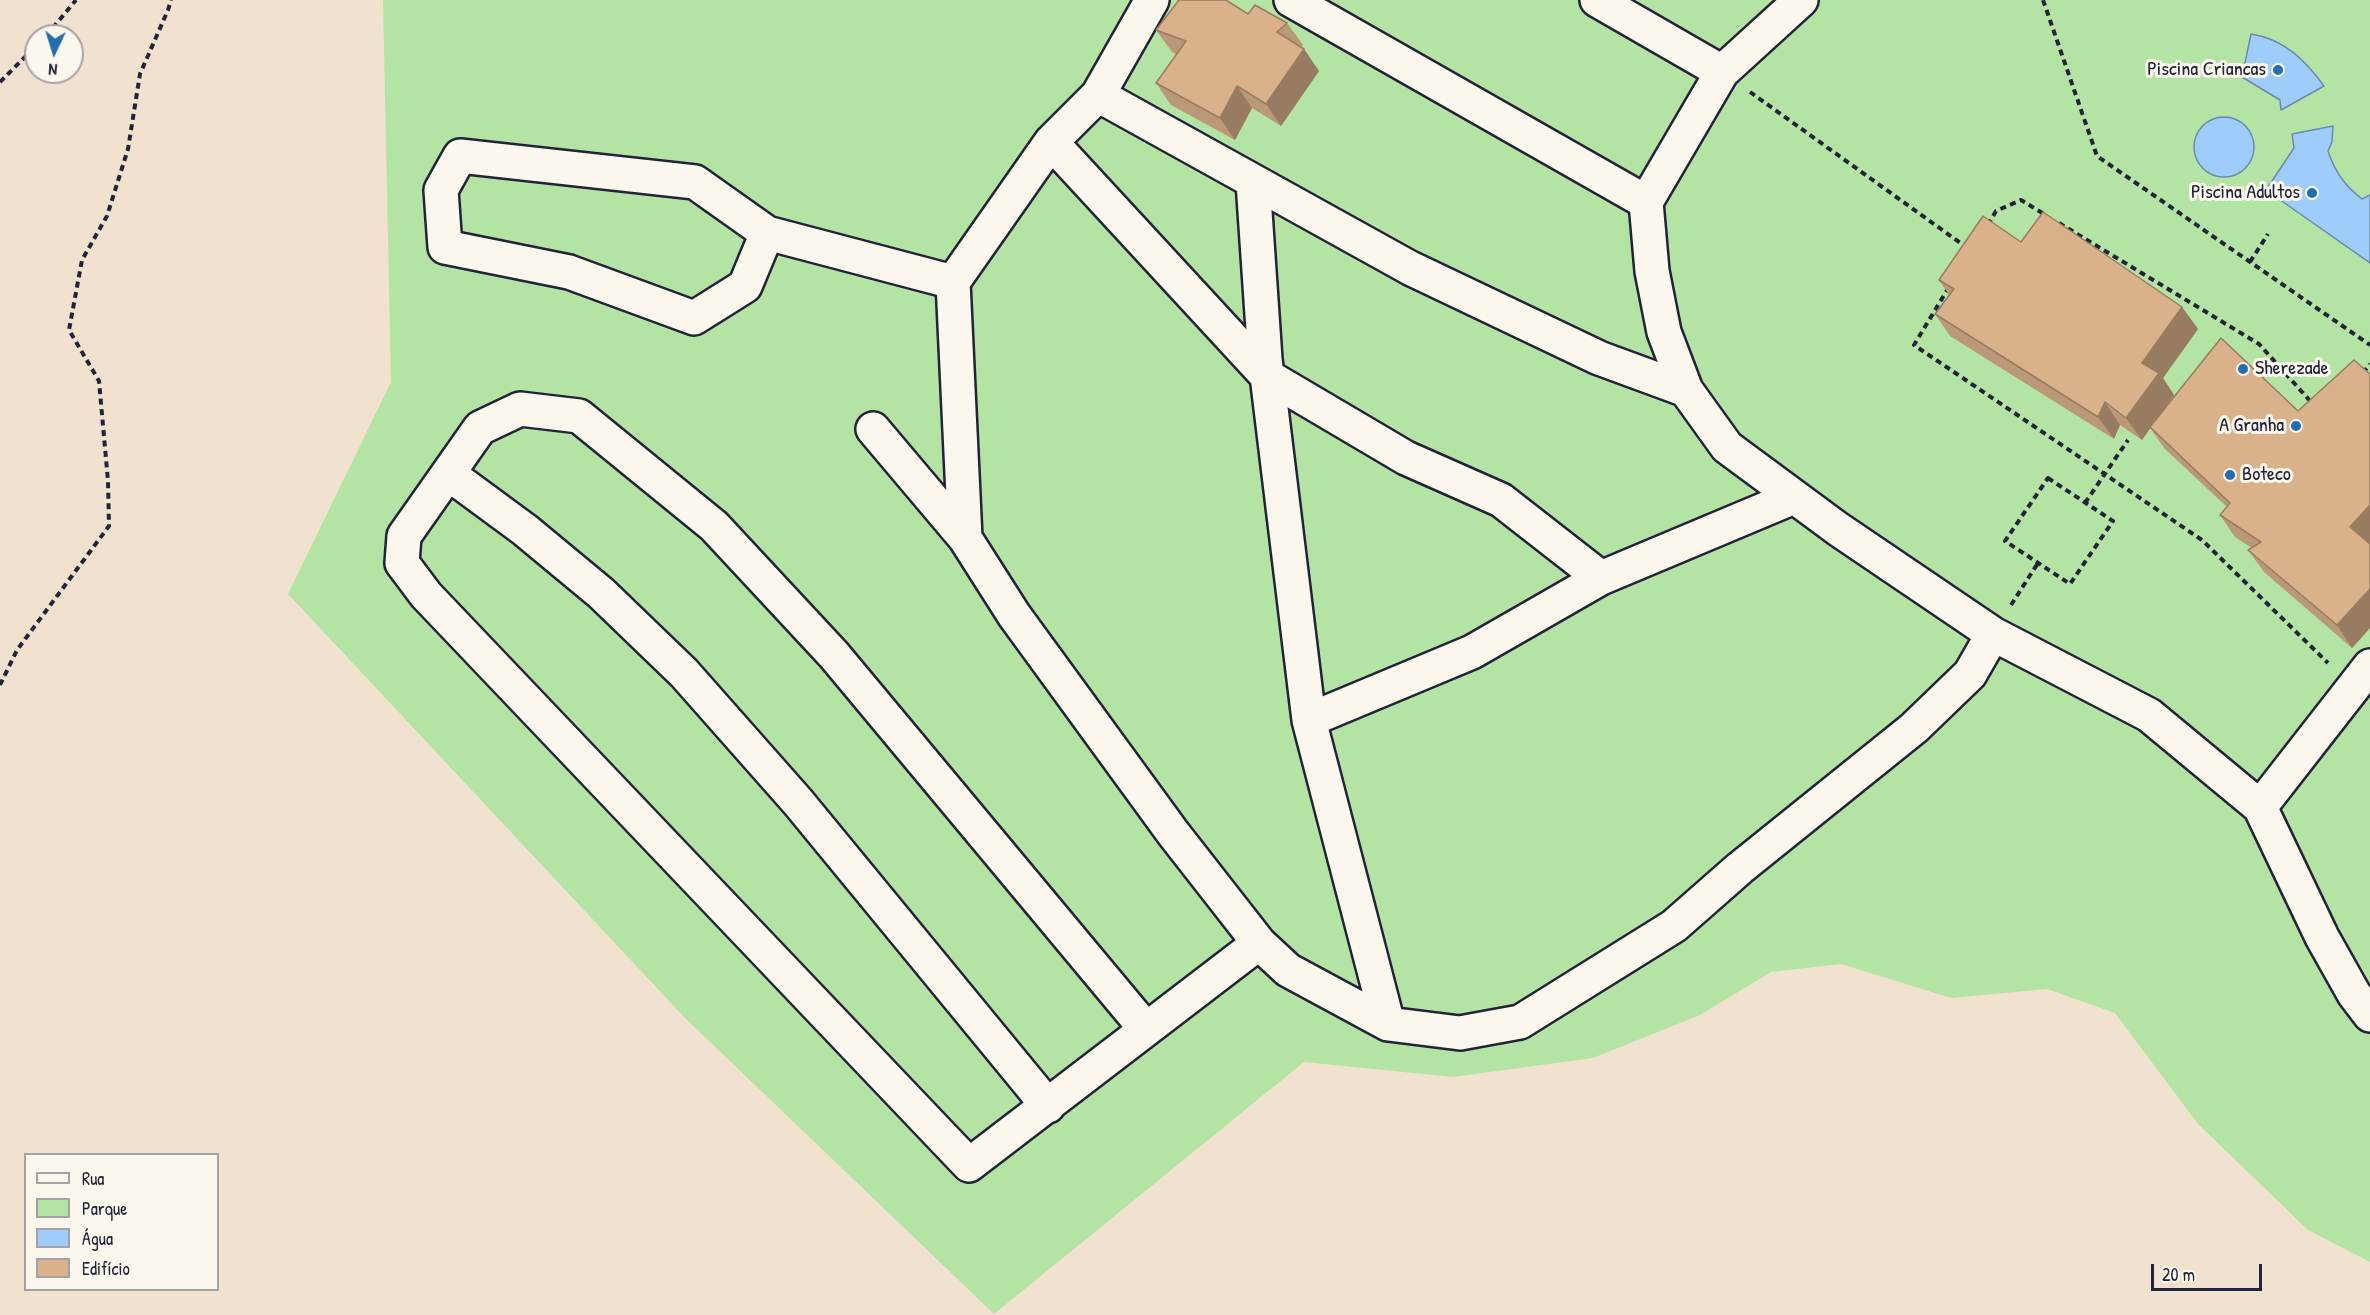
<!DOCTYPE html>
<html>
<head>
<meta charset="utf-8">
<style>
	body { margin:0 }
	#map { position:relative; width:2370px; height:1315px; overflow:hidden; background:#f1e2cf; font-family:"Patrick Hand",sans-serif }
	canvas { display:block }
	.legend { position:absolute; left:24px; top:1153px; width:195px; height:138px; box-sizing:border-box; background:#fbf7ec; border:2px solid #a4a2a5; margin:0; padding:8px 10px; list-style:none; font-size:18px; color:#22223b }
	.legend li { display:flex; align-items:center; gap:12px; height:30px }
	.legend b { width:30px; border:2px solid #a4a2a5 }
	.north { position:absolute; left:24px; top:24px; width:60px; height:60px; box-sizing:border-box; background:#fbf7ec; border:2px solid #a4a2a5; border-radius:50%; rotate:184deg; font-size:16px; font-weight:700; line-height:24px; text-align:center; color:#22223b }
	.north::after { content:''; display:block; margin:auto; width:21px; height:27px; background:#1f6fb2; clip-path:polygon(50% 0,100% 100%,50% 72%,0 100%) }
	.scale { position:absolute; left:2151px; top:1264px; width:111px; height:27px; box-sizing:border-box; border:3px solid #22223b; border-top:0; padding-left:8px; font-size:18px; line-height:21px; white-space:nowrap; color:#22223b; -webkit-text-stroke:4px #fbf7ec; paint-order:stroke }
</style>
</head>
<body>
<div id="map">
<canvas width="2370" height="1315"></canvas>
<ul class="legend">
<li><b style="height:8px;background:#fbf7ec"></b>Rua</li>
<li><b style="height:16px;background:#b4e4a4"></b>Parque</li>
<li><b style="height:16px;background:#9fcdfb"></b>Água</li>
<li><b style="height:16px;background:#d9b18a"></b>Edifício</li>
</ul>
<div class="north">N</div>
<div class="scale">20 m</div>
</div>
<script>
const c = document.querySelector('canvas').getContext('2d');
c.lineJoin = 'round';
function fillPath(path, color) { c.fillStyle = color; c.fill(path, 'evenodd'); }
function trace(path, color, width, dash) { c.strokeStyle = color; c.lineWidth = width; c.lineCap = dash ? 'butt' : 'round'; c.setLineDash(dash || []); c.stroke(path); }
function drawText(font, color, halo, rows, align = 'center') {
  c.font = font + ' "Patrick Hand",sans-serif'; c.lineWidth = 6; c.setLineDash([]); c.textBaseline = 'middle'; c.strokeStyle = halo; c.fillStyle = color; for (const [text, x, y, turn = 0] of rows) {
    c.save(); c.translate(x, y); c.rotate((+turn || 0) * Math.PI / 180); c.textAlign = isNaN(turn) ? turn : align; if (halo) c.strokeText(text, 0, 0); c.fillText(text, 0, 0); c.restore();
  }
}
const green = new Path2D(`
	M 383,0 L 2370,0 L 2370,1262 L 2308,1230 L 2198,1124 L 2115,1013 L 2047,989 L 1951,998 L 1841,964 L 1771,972 L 1700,1015 L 1593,1058 L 1453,1077 L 1304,1062 L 994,1314 L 685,1018 L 288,594 L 391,382 Z`);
const water = new Path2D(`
	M 2251,34 C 2284,39 2305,60 2324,86 L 2281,110 L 2280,100 L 2242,77 Z
	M2194 147a30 30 0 1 1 60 0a30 30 0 1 1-60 0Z
	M 2333,126 L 2332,142 L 2328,151 C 2335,172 2345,186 2362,199 L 2370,195 L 2370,263 L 2266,190 L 2294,148 L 2292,134 Z`);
const path = new Path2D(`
	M 2043,0 L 2097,156 L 2370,345
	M 46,36 L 76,0
	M 0,82 L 36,46
	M 1750,92 L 1966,247
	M 2059,223 L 2259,344 L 2312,403
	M 1988,225 L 1996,211 L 2021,200 L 2044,214
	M 2250,262 L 2268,234
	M 1949,287 L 1914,345 L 2202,540 L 2328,663
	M 2363,373 L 2370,364
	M 2048,478 L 2113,521 L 2070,584 L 2005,541 Z
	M 2085,503 L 2128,440
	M 2011,605 L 2038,563
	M 0,685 L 17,650 L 109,526 L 108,481 L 99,381 L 69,330 L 82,260 L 107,216 L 128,149 L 140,74 L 168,10 L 171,0`);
const minor = new Path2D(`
	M 1291,0 L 1646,202 L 1722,72 L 1801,0
	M 1597,0 L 1722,72
	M 1098,95 L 1410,268 L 1599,358 L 1686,390 L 1727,447 L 1838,529 L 1993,634 L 1970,674 L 1914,728 L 1740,868 L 1674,926 L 1520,1022 L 1460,1033 L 1388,1024 L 1288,970 L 1259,943 L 1173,833 L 1014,615 L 965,538 L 953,282 L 1051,142 L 1098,95 L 1152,0
	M 1051,142 L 1267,376 L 1406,458 L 1501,500 L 1601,578
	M 1253,182 L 1265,359 L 1309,720 L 1388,1024
	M 1646,202 L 1652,271 L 1664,332 L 1686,390
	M 767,233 L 745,286 L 694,318 L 569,272 L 445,247 L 441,190 L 460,156 L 695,182 L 767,233 L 953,282
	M 873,429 L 965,538
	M 449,474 L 525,530 L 601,593 L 684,673 L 798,802 L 1048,1106
	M 1993,634 L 2149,715 L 2260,807 L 2322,937 L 2354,994 L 2370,1015
	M 1309,720 L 1472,652 L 1601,578 L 1794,497
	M 2260,807 L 2370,666
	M 1145,1028 L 834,655 L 714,526 L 579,416 L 520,409 L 480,428 L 404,536 L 402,563 L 426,595 L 969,1165 L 1259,943`);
const wall = new Path2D(`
	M 1248,14 L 1287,23 L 1303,45 L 1301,47 L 1319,71 L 1281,126 L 1252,108 L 1235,140 L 1171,105 L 1156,83 L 1176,54 L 1172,52 L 1156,30 Z
	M 2021,242 L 2182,307 L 2198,329 L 2163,378 L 2174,395 L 2163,410 L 2298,411 L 2370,374 L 2370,628 L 2352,648 L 2264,572 L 2248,550 L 2252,548 L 2235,537 L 2220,515 L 2227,507 L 2165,449 L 2150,428 L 2142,440 L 2120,425 L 2114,439 L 1950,336 L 1935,314 L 1949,295 L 1939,280 Z`);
const shadedWall = new Path2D(`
	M 1304,49 L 1319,71 L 1281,126 L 1266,104 Z
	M 1237,86 L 1252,108 L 1235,140 L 1220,118 Z
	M 2182,307 L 2198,329 L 2163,378 L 2174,395 L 2142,440 L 2126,418 L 2142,363 Z
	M 2105,402 L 2120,425 L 2114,439 L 2098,417 Z
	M 2370,505 L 2370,544 L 2350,527 Z
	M 2370,589 L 2370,628 L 2352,648 L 2337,625 Z`);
const building = new Path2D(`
	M 1179,0 L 1226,0 L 1248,14 L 1255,5 L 1287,23 L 1277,32 L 1304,49 L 1266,104 L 1237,86 L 1220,118 L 1156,83 L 1186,41 L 1156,30 Z
	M 2043,212 L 2182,307 L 2142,363 L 2159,373 L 2126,418 L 2105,402 L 2098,417 L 1935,314 L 1954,289 L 1939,280 L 1983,216 L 2021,242 Z
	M 2221,338 L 2298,411 L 2354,360 L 2370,374 L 2370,505 L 2350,527 L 2370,544 L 2370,589 L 2337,625 L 2248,550 L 2261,542 L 2220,515 L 2230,503 L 2150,427 Z`);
const markers = [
	[2278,70,6,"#1f6fb2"],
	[2312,193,6,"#1f6fb2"],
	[2243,369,6,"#1f6fb2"],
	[2296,426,6,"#1f6fb2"],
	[2230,475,6,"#1f6fb2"]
];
const poiNames = [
	["Piscina Criancas",2266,70],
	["Piscina Adultos",2300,193],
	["Sherezade",2255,369,"left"],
	["A Granha",2284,426],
	["Boteco",2242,475,"left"]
];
fillPath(green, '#b4e4a4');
fillPath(water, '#9fcdfb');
trace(water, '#6d89ae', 1.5);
trace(minor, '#22223b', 38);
trace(path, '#22223b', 4, [6, 4.5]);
trace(minor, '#fbf7ec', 33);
fillPath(wall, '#bb9877');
fillPath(shadedWall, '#987c61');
fillPath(building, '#d9b18a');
trace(building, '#987c61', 1.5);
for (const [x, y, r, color] of markers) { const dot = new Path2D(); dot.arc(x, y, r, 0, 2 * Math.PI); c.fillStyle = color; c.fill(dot); trace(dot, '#fbf7ec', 2); }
drawText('20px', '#22223b', '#fbf7ec', poiNames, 'right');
</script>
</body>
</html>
